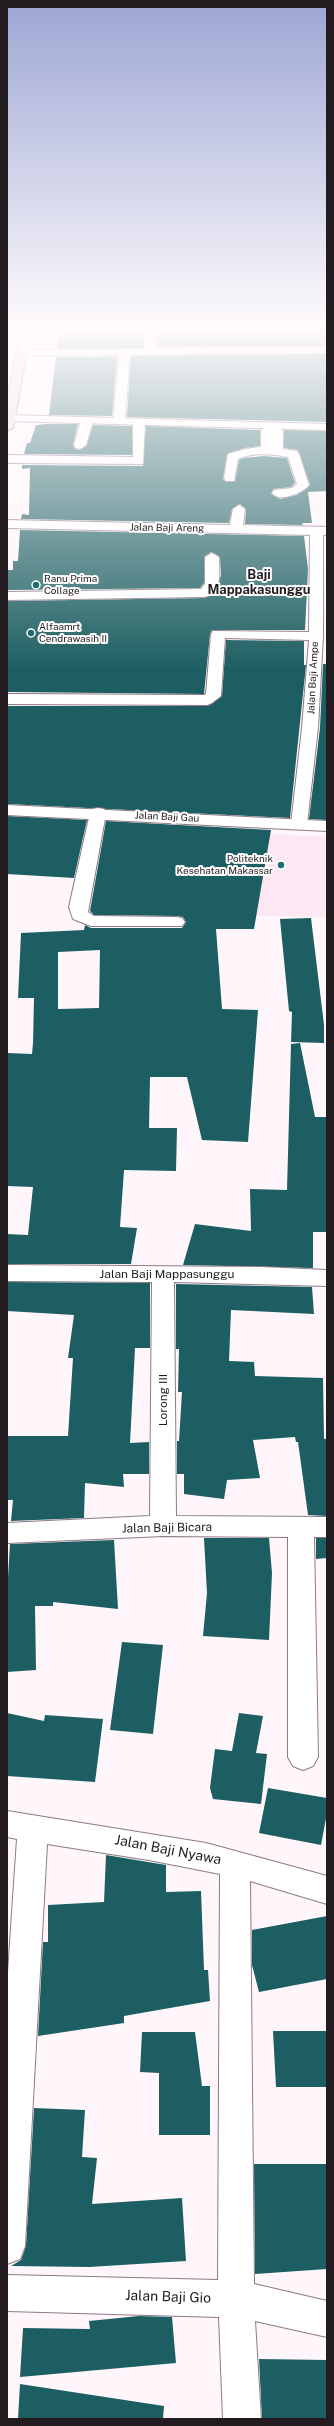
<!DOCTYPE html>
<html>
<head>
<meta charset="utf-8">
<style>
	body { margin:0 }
	#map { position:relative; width:334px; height:2426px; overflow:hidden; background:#fef6fa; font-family:"Public Sans",sans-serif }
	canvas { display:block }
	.frame { position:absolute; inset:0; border:8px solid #221b1f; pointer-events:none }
</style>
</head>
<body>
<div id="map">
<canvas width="334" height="2426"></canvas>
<div class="frame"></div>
</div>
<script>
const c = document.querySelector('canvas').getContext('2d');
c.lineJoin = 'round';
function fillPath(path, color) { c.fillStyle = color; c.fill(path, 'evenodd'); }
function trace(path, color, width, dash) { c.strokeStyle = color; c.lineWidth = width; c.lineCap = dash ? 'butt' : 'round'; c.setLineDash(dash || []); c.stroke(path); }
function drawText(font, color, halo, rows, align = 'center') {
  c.font = font + ' "Public Sans",sans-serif'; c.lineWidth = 4; c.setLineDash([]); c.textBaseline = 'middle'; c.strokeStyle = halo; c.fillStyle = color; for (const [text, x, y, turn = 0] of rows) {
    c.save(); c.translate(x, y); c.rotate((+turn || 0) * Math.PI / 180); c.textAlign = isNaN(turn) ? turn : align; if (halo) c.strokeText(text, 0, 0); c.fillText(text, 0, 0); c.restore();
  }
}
const built = new Path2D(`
	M 241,833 L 327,837 L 327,917 L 233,915 Z`);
const building = new Path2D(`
	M 59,330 L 144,330 L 144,348 L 57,348 Z
	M 156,330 L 327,330 L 327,346 L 158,346 Z
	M 327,354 L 327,422 L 127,417 L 131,356 Z
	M 56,357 L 117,357 L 112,416 L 49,415 Z
	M 48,424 L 78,424 L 73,445 L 75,449 L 80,450 L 87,445 L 93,425 L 132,426 L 132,455 L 24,454 L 27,443 L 30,443 L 36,425 Z
	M 146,426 L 260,430 L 260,446 L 245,448 L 227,454 L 223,479 L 226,482 L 235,482 L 239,460 L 244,458 L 263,456 L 287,458 L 295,483 L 291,487 L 273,489 L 271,494 L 280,499 L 297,495 L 310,485 L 298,450 L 284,448 L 284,430 L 327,431 L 327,491 L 308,492 L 312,523 L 302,523 L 303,525 L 245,524 L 246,509 L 240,504 L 232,509 L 229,523 L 21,519 L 22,514 L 29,515 L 30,468 L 22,469 L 22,465 L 143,466 Z
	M 20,530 L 304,536 L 308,569 L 305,630 L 212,630 L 210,634 L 204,694 L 7,692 L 7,601 L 205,598 L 216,592 L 221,575 L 220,557 L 211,552 L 204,557 L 204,583 L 200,588 L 7,590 L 8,570 L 13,570 L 13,561 L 18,561 Z
	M 226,640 L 304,641 L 304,665 L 306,665 L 290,818 L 7,804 L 7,706 L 208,706 L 222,696 Z
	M 323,664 L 327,664 L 327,820 L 309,819 L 320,728 Z
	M 7,816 L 87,820 L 74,878 L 7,874 Z
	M 106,821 L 271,830 L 254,929 L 216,929 L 222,1009 L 258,1010 L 248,1142 L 202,1140 L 187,1077 L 150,1077 L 149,1128 L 177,1128 L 176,1171 L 124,1170 L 120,1227 L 137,1228 L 131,1264 L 7,1264 L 7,1234 L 28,1235 L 33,1187 L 7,1186 L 7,1053 L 32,1054 L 33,1043 L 34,998 L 18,998 L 21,933 L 84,930 L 85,925 L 91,928 L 182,928 L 186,922 L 183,917 L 176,916 L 94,915 L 90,911 ZM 100,950 L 99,1008 L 58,1009 L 58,952 Z
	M 311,918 L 324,1025 L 324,1043 L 291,1042 L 292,1012 L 289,1011 L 280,919 Z
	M 300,1043 L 315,1117 L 327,1117 L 327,1232 L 313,1232 L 313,1268 L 183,1265 L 195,1224 L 251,1231 L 250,1189 L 287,1190 L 291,1044 Z
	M 7,1282 L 150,1283 L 150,1348 L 135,1348 L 130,1443 L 149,1442 L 149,1474 L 123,1474 L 124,1487 L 85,1483 L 84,1518 L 11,1521 L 13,1500 L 7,1500 L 7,1436 L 68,1436 L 73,1358 L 68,1358 L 74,1315 L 7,1311 Z
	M 176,1284 L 312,1287 L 314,1314 L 231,1310 L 229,1361 L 254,1362 L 255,1376 L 323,1378 L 324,1439 L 327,1439 L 327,1516 L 308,1515 L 298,1442 L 296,1442 L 295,1437 L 253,1440 L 260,1478 L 227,1480 L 224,1499 L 184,1494 L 184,1474 L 177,1474 L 177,1441 L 179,1441 L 182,1392 L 178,1392 L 179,1349 L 176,1349 Z
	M 204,1538 L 269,1538 L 272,1573 L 269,1640 L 203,1636 L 207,1593 Z
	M 316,1538 L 327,1538 L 327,1558 L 316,1559 Z
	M 114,1540 L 118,1609 L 53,1602 L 53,1606 L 35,1606 L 36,1670 L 7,1672 L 7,1594 L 10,1544 Z
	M 122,1642 L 163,1645 L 153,1734 L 110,1730 Z
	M 7,1713 L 44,1721 L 45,1715 L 103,1719 L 95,1782 L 7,1776 Z
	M 239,1713 L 263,1716 L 256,1753 L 267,1754 L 261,1804 L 213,1799 L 210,1788 L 215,1749 L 232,1751 Z
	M 268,1788 L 327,1798 L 327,1813 L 321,1845 L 259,1833 Z
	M 106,1855 L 166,1865 L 166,1892 L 201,1891 L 204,1970 L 208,1970 L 210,2001 L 124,2016 L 124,2023 L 38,2036 L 43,1942 L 48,1942 L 48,1905 L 104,1902 Z
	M 327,1916 L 327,1979 L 259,1992 L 252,1965 L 252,1930 Z
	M 273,2031 L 326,2031 L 327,2087 L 276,2087 Z
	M 142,2032 L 195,2032 L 202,2086 L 210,2086 L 210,2135 L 159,2135 L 159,2073 L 140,2072 Z
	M 34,2108 L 85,2110 L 82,2157 L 97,2158 L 92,2204 L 182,2198 L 186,2261 L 89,2267 L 11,2266 L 21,2260 L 26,2246 Z
	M 254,2164 L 327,2164 L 327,2269 L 255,2274 Z
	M 139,2316 L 172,2317 L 176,2363 L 20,2377 L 23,2328 L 90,2329 L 89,2321 Z
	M 259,2359 L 327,2360 L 327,2419 L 262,2419 Z
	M 20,2384 L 164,2406 L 163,2419 L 18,2419 Z`);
const minor = new Path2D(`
	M 145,330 L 155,330 L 157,348 L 327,347 L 327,353 L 130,355 L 125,420 L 119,423 L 113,420 L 119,355 L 21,356 L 16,353 L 21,350 L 146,349 Z
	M 87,417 L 93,420 L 86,445 L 80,449 L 76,448 L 74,445 L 81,420 Z
	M 139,418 L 145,421 L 143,464 L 7,463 L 7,455 L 133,457 L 133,421 Z
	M 273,425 L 283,430 L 283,449 L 297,451 L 299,454 L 309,485 C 303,493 279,503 272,493 L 274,490 L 292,488 L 297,484 L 288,457 C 272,454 253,452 238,459 L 234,481 L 226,481 L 224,478 L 228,454 L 245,449 L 261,447 L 261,430 Z
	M 239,505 L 245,509 L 243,525 L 327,527 L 327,535 L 323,535 L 323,636 L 318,728 L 307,824 L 305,828 L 293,828 L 291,824 L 302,728 L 309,640 L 225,638 L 221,696 L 212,703 L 207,705 L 7,704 L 7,694 L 204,695 L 206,694 L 211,634 L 213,631 L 309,632 L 310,535 L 7,528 L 7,520 L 230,525 L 233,509 Z
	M 212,553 L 219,557 C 219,571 223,593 205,597 L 7,600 L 7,592 L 201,589 L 205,584 L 205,557 Z
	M 98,808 L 104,809 L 106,813 L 88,912 L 94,916 L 176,917 L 182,918 L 185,922 L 182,926 L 91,926 L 73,919 L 69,907 L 90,813 L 92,809 Z
	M 7,1265 L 262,1267 L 327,1270 L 327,1286 L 174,1282 L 176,1516 L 327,1517 L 327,1537 L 314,1537 L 318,1757 L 313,1766 L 303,1770 L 293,1766 L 288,1757 L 288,1537 L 163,1536 L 7,1543 L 7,1523 L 150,1516 L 152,1282 L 7,1281 Z
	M 7,1811 L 206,1843 L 327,1876 L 327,1904 L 250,1881 L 254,2284 L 327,2301 L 327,2337 L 255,2321 L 261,2419 L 223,2419 L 219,2317 L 7,2311 L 7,2275 L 218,2280 L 220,1874 L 149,1860 L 47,1844 L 25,2246 L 20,2259 L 7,2264 L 7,1987 L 17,1839 L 7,1837 Z`);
const tertiary = new Path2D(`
	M 7,415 L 327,424 L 327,430 L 7,421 Z
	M 7,805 L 327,821 L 327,831 L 7,815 Z`);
const secondary = new Path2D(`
	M 21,330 L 31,330 L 13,428 L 7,431 L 7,399 Z`);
const markers = [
	[36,585,4,"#206c70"],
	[31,633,4,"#206c70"],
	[281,865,4,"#206c70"]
];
const farStreetnames = [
	["Jalan Baji Areng",167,528,1],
	["Jalan Baji Ampe",313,678,-87],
	["Jalan Baji Gau",167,817,3]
];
const farPoinames = [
	["Ranu Prima",44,579],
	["Collage",44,591],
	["Alfaamrt",39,627],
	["Cendrawasih II",39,639],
	["Politeknik",273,859,"right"],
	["Kesehatan Makassar",273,871,"right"]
];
const streetNames = [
	["Jalan Baji Mappasunggu",167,1274],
	["Lorong III",163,1400,-90],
	["Jalan Baji Bicara",167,1528,-1]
];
const farDistrictnames = [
	["Baji",259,575],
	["Mappakasunggu",259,590]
];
const nearStreetnames = [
	["Jalan Baji Nyawa",168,1850,11],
	["Jalan Baji Gio",168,2297,2]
];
fillPath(built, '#fde7f3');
fillPath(building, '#1c5e61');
trace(minor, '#8d7a85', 2);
trace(tertiary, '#8d7a85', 2);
trace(secondary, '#8d7a85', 2);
fillPath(minor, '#fff');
fillPath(tertiary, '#fff');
fillPath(secondary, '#ebd6e2');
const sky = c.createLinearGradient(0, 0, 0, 670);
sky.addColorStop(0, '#9ca6d3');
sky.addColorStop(0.49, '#fffbfd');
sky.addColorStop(1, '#fffbfd00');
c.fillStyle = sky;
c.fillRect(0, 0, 334, 670);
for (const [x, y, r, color] of markers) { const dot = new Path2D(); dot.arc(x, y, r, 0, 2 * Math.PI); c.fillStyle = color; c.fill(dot); trace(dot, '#fff', 1.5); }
drawText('10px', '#221b1f', '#fff', farStreetnames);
drawText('10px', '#221b1f', '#fff', farPoinames, 'left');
drawText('12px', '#221b1f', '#fff', streetNames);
drawText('bold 13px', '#221b1f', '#fff', farDistrictnames);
drawText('14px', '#221b1f', '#fff', nearStreetnames);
</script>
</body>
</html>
